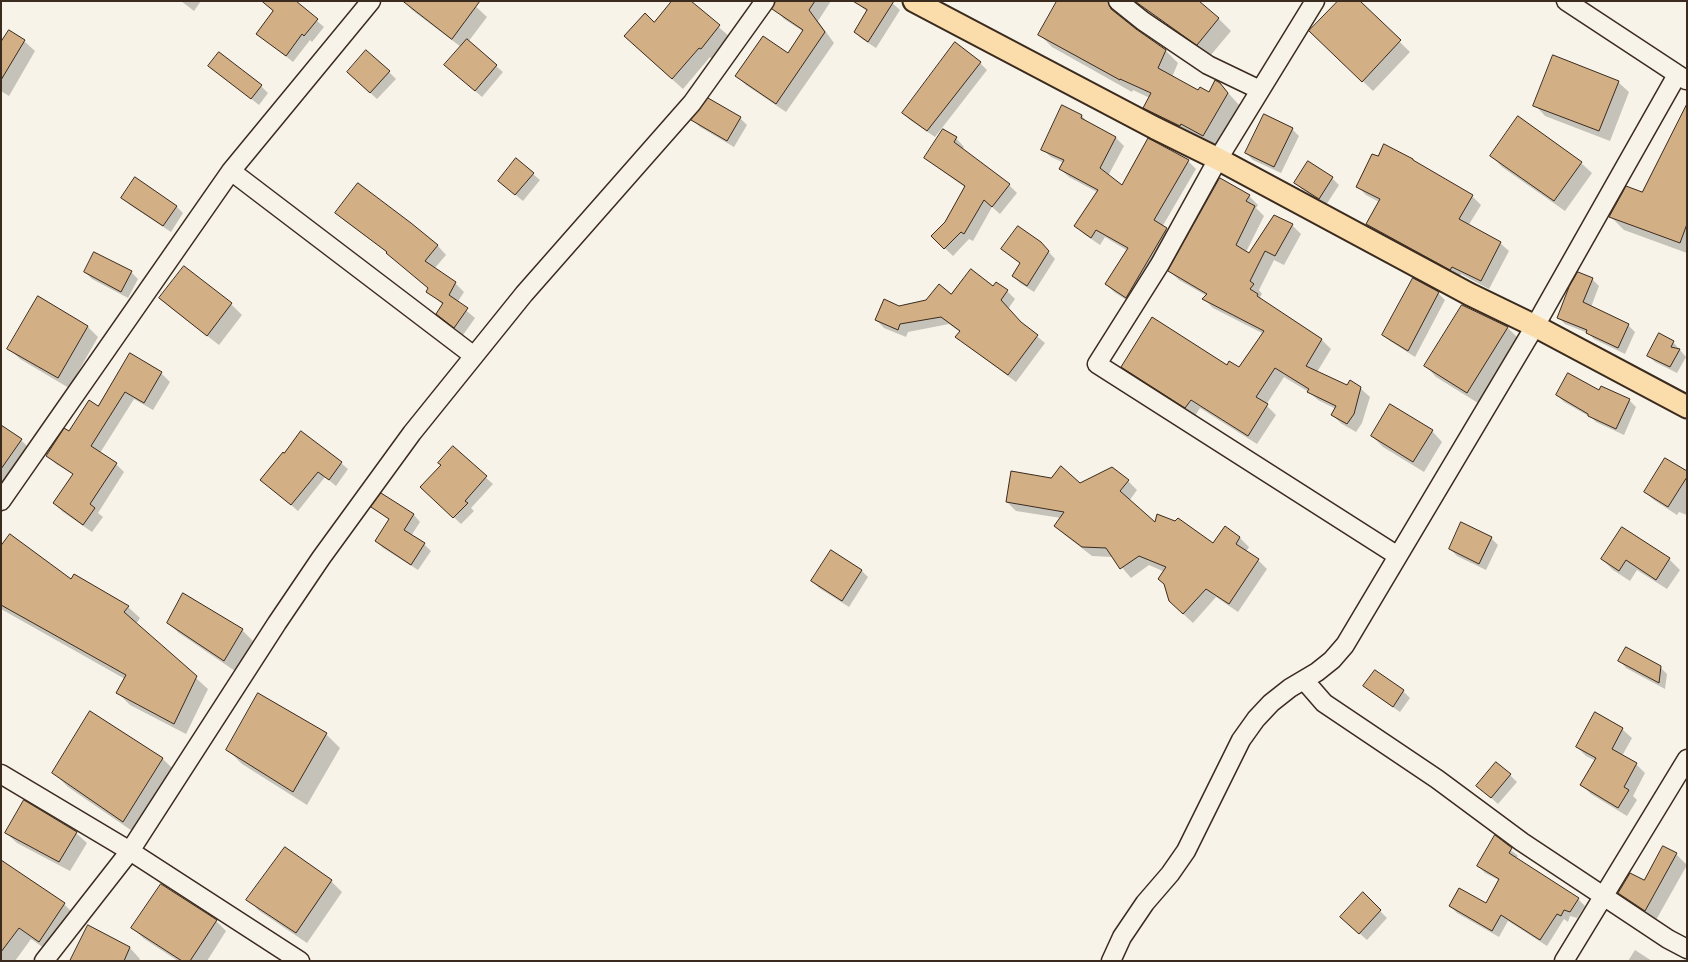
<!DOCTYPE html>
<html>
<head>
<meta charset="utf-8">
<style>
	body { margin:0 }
	#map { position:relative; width:1688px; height:962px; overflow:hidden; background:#f7f3e8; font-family:"Indie Flower",sans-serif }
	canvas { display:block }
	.frame { position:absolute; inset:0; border:2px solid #3b2a1e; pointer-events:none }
</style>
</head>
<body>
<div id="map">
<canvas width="1688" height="962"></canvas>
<div class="frame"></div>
</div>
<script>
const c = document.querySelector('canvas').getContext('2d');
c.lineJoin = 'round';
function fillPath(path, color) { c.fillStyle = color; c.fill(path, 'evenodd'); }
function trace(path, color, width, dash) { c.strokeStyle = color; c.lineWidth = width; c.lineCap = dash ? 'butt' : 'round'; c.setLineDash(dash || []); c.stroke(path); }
const shadow = new Path2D(`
	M 181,1 L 201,1 L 194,11 Z
	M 294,1 L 324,27 L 312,42 L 310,40 L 293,62 L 258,34 Z
	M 404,1 L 470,1 L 487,17 L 468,42 L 503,72 L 482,97 L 453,72 L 461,47 L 412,10 Z
	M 689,1 L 730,37 L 712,59 L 710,57 L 683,89 L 636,47 Z
	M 777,1 L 831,1 L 818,21 L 834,43 L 786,112 L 746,85 L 737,76 L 788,54 L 804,32 L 784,19 L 775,9 Z
	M 853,1 L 890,1 L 900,10 L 876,48 L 862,39 L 855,32 L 868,12 Z
	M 1058,1 L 1197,1 L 1218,18 L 1231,31 L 1210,56 L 1163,25 L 1138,5 L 1133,3 L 1120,12 L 1120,18 L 1166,51 L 1178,63 L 1172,77 L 1198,92 L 1210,94 L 1220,84 L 1240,106 L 1216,148 L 1157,120 L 1145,107 L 1150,98 L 1133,90 L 1132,92 L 1052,47 L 1040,35 Z
	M 1358,1 L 1410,52 L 1373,91 L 1322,42 Z
	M 24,41 L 35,51 L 9,96 L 1,91 L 1,44 Z
	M 980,63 L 987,70 L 935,137 L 910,120 L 903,113 Z
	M 210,66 L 261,86 L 268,93 L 259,105 Z
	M 389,72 L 396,79 L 377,99 L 355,79 Z
	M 1618,82 L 1629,92 L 1610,141 L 1545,116 L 1535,105 Z
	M 1687,106 L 1687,253 L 1624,230 L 1611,217 L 1643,194 Z
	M 1082,116 L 1089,124 L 1116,138 L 1124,146 L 1108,176 L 1122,186 L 1188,161 L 1196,169 L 1162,227 L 1175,238 L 1134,305 L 1114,292 L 1106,284 L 1128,251 L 1105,237 L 1100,245 L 1084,234 L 1076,226 L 1097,192 L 1069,177 L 1060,169 L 1064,163 L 1051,157 L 1042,149 Z
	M 740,118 L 747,125 L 734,147 L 700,127 L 693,120 Z
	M 1292,129 L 1299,136 L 1281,173 L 1253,160 L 1246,153 Z
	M 956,138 L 964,147 L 962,149 L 1009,185 L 1017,193 L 1000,214 L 992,207 L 973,241 L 969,239 L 953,256 L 932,236 L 946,223 L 966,188 L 934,165 L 926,157 Z
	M 1492,156 L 1581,163 L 1592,173 L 1565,211 L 1502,167 Z
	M 1309,163 L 1332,178 L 1339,185 L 1326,205 L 1303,190 L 1296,183 Z
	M 533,174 L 540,180 L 523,201 L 506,187 Z
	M 1357,186 L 1472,196 L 1481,205 L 1468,226 L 1500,243 L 1509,251 L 1489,289 L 1461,274 L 1459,277 L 1376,232 L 1368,223 L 1379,202 L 1366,195 Z
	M 1249,196 L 1258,205 L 1256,208 L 1264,216 L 1246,252 L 1250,255 L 1292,225 L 1301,234 L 1284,265 L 1274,260 L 1259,290 L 1262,294 L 1260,297 L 1265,303 L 1322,340 L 1331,349 L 1317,372 L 1348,386 L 1360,388 L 1370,397 L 1362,423 L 1356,432 L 1342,424 L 1332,415 L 1336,409 L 1318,400 L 1309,392 L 1284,377 L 1266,405 L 1276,415 L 1257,444 L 1200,408 L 1195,416 L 1132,376 L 1122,366 L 1227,366 L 1239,369 L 1264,334 L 1213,308 L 1204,299 L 1207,296 L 1179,280 L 1169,271 Z
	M 123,198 L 176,206 L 183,213 L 171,232 L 130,205 Z
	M 337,213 L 411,224 L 438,246 L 446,255 L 434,269 L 455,283 L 464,292 L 457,303 L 475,318 L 463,335 L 438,314 L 443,305 L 428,292 L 429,289 L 387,252 L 345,221 Z
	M 1003,249 L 1047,250 L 1055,259 L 1034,292 L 1020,283 L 1013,276 L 1021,264 Z
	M 184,267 L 231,304 L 242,315 L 219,345 L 171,308 L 160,298 Z
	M 85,272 L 131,272 L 138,279 L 128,298 L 92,279 Z
	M 1592,279 L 1599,286 L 1591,307 L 1628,325 L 1635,332 L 1625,354 L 1594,339 L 1588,333 L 1565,324 L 1558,317 Z
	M 993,288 L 1007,291 L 1015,299 L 1008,309 L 1022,324 L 1045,343 L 1016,382 L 965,344 L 957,337 L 960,332 L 949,324 L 908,332 L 906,337 L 884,328 L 876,320 L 899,307 Z
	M 1438,293 L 1445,300 L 1415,357 L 1390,341 L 1383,335 Z
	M 1463,306 L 1508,328 L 1518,338 L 1478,403 L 1436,377 L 1426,366 Z
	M 88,327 L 98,337 L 69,388 L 20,359 L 9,349 Z
	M 1673,342 L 1686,357 L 1677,373 L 1655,362 L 1648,355 Z
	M 130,355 L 161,373 L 170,382 L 153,410 L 134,399 L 100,453 L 116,464 L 124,472 L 98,513 L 103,517 L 92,532 L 63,512 L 54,503 L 74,475 L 56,464 L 48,456 L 69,433 L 99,408 Z
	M 1602,388 L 1629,400 L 1636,407 L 1624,435 L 1596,422 L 1592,418 L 1564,402 L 1557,395 L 1600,392 Z
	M 1,427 L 21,440 L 30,449 L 1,500 Z
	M 1432,431 L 1442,442 L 1424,472 L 1383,447 L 1372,436 Z
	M 453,448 L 493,484 L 471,508 L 474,511 L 461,524 L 422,487 L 442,466 Z
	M 341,463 L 348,469 L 336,486 L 325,477 L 298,511 L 269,486 Z
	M 1687,473 L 1687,515 L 1679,512 L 1677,515 L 1654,500 L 1645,492 Z
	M 1128,481 L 1137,490 L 1129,501 L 1156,524 L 1213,545 L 1225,527 L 1240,538 L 1249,547 L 1246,552 L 1258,560 L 1267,569 L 1238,612 L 1216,597 L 1193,623 L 1180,611 L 1165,572 L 1149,565 L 1131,578 L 1113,557 L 1092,556 L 1065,535 L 1055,526 L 1061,518 L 1016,511 L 1007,502 L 1080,485 Z
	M 382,495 L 414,515 L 420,522 L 411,536 L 424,544 L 431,551 L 418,570 L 383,548 L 376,541 L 389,520 L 373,507 Z
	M 1622,528 L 1669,559 L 1680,570 L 1667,589 L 1637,570 L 1630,581 L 1613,570 L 1602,559 Z
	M 1491,538 L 1498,545 L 1486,570 L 1457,556 L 1450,549 Z
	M 1,548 L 128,607 L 140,618 L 136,624 L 208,689 L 186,734 L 130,705 L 118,693 L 125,679 L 1,609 Z
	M 861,570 L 868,577 L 849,607 L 819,588 L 812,581 Z
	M 168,623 L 242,630 L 253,641 L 235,671 L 179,633 Z
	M 1620,661 L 1660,667 L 1667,674 L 1665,689 L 1626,668 Z
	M 1365,686 L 1403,691 L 1410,698 L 1400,712 L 1372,693 Z
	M 90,713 L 163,759 L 177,773 L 138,835 L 68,787 L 54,773 Z
	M 1622,729 L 1632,738 L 1622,756 L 1636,764 L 1645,773 L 1633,796 L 1637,800 L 1627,816 L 1591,794 L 1582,785 L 1596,761 L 1586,756 L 1577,747 Z
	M 326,734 L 340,748 L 307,805 L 242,764 L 228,750 Z
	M 1510,775 L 1517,782 L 1498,804 L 1478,786 Z
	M 6,833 L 76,833 L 87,843 L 70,871 L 17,843 Z
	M 1495,837 L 1518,856 L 1516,859 L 1578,899 L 1585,906 L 1577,918 L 1570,916 L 1568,922 L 1564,919 L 1547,946 L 1508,921 L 1499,937 L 1457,913 L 1450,906 L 1486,905 L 1500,881 L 1485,873 L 1478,866 Z
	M 285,849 L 331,881 L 342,892 L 307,943 L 258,910 L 248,899 Z
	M 1676,854 L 1687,865 L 1656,920 L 1630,903 L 1619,893 L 1644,882 Z
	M 1,862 L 64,904 L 76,916 L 51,953 L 31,939 L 15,961 L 1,961 Z
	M 1363,894 L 1387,918 L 1367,940 L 1349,924 Z
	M 216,921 L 226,931 L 207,961 L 178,961 L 143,938 L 133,928 Z
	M 88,927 L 130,948 L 140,959 L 139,961 L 71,961 Z
	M 1635,950 L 1652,961 L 1628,961 Z`);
const building = new Path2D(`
	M 262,1 L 296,1 L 318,19 L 304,36 L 302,34 L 286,56 L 256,34 L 273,11 Z
	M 403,1 L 480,1 L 452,39 Z
	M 672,1 L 691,1 L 720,25 L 701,49 L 699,48 L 672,79 L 624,36 L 645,13 L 654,22 Z
	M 776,1 L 815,1 L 809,10 L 825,32 L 776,104 L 735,76 L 763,36 L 788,53 L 803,30 L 772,9 Z
	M 853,1 L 894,1 L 868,42 L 854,32 L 867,10 Z
	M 1057,1 L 1108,1 L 1111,9 L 1136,29 L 1166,50 L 1158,68 L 1198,90 L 1200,87 L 1209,92 L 1215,80 L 1220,83 L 1228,93 L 1203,136 L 1181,124 L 1180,126 L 1143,108 L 1151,93 L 1120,79 L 1120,80 L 1038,35 Z
	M 1135,1 L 1199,1 L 1219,18 L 1197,45 Z
	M 1338,1 L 1360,1 L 1401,40 L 1362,82 L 1309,31 Z
	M 9,30 L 25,40 L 1,80 L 1,42 Z
	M 467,39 L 497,65 L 475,91 L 444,65 Z
	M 955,42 L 981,62 L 927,131 L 902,113 Z
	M 366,50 L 390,71 L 370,93 L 347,72 Z
	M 219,52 L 262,85 L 251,99 L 208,66 Z
	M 1553,55 L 1619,81 L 1599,131 L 1533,106 Z
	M 708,98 L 741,117 L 727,141 L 691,120 Z
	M 1687,104 L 1687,224 L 1680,243 L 1609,217 L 1626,186 L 1642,192 Z
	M 1062,105 L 1082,115 L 1081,118 L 1116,137 L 1100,168 L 1122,185 L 1148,138 L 1189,160 L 1154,220 L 1167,228 L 1126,298 L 1105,284 L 1128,248 L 1096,230 L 1091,238 L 1074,226 L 1098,190 L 1059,169 L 1064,160 L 1041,150 Z
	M 1264,114 L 1293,128 L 1274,167 L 1245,153 Z
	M 1518,116 L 1582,162 L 1554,201 L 1490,156 Z
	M 943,129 L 957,137 L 954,142 L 1010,184 L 992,207 L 984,200 L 964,234 L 961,232 L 944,249 L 931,236 L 945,222 L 965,186 L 924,158 Z
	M 1384,144 L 1413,159 L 1413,160 L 1473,195 L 1459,219 L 1501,242 L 1481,281 L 1452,267 L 1450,270 L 1366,224 L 1380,199 L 1356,187 L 1372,154 L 1378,156 Z
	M 516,158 L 534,173 L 515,195 L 498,181 Z
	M 1308,161 L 1333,177 L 1319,199 L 1294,183 Z
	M 135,177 L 177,206 L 163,226 L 121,198 Z
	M 1220,178 L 1250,195 L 1246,201 L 1255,206 L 1236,245 L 1249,253 L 1274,215 L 1293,224 L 1275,256 L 1265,251 L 1250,281 L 1254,284 L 1250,289 L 1258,294 L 1257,296 L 1322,339 L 1306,366 L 1347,385 L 1350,380 L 1361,387 L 1354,414 L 1347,424 L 1331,415 L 1336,406 L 1307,392 L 1309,389 L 1275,368 L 1256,397 L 1268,404 L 1248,436 L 1191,400 L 1185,408 L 1121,367 L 1152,317 L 1227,365 L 1229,361 L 1239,367 L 1264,331 L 1202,299 L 1207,294 L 1168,271 Z
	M 358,183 L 411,223 L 438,245 L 425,261 L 456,282 L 449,295 L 468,308 L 454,328 L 436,314 L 443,303 L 426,292 L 428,288 L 386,253 L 387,252 L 335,213 Z
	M 1018,226 L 1041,242 L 1049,251 L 1027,286 L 1012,276 L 1020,263 L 1001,249 Z
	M 94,252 L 132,271 L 121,292 L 84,272 Z
	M 184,266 L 232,303 L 207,336 L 159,298 Z
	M 971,269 L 993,286 L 996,282 L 1008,290 L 1001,300 L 1021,322 L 1038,335 L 1008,375 L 955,337 L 960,331 L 941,317 L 900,324 L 898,330 L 875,320 L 884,299 L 899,306 L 926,300 L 939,284 L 951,294 Z
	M 1578,272 L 1593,278 L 1583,302 L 1629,324 L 1618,348 L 1586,333 L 1587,330 L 1557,318 L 1569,287 Z
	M 1413,278 L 1439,292 L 1408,351 L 1382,335 Z
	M 38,296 L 88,326 L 58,378 L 7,349 Z
	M 1462,305 L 1508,327 L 1467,393 L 1424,366 Z
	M 1659,333 L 1674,341 L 1671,347 L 1680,349 L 1670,367 L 1647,356 Z
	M 130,353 L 162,372 L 144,403 L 125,392 L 91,446 L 117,463 L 90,504 L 95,508 L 83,525 L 53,503 L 73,474 L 46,456 L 64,428 L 69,431 L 89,400 L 98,406 Z
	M 1568,373 L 1599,390 L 1601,386 L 1630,399 L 1616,429 L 1588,416 L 1588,414 L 1556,395 Z
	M 1390,404 L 1433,430 L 1413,462 L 1371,436 Z
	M 1,425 L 22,439 L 1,469 Z
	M 301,431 L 342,462 L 329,480 L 318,472 L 291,505 L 260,480 L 283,452 L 284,453 Z
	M 453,446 L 487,476 L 465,501 L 468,503 L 453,518 L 420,487 L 441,465 L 438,463 Z
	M 1665,458 L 1687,471 L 1687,477 L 1668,507 L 1644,492 Z
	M 1061,466 L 1080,483 L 1112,467 L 1129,480 L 1120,491 L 1155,522 L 1157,514 L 1175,521 L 1178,518 L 1213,543 L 1225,526 L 1240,537 L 1236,544 L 1259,559 L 1229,604 L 1206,589 L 1183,614 L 1169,601 L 1164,584 L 1158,579 L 1166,567 L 1139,556 L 1120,569 L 1106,548 L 1082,547 L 1054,526 L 1064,512 L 1006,502 L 1011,471 L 1051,478 Z
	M 381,493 L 414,514 L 404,530 L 425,543 L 411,565 L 375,541 L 389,519 L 371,507 Z
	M 1461,522 L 1492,537 L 1479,564 L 1449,549 Z
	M 1622,527 L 1670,558 L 1656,580 L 1626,560 L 1619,571 L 1601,559 Z
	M 10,534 L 71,579 L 74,574 L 129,606 L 124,612 L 197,676 L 174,724 L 116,693 L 126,675 L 1,605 L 1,546 Z
	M 831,550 L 862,570 L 842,601 L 811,581 Z
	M 183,593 L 243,629 L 224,661 L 167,623 Z
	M 1626,647 L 1661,666 L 1659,683 L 1618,661 Z
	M 1375,670 L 1404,690 L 1393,707 L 1363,686 Z
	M 258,693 L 327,733 L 293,792 L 226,750 Z
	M 90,711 L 163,758 L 123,822 L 52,773 Z
	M 1595,712 L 1623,728 L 1612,749 L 1637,763 L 1624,787 L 1629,790 L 1618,808 L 1580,785 L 1596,758 L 1576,747 Z
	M 1496,762 L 1511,774 L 1491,798 L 1476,786 Z
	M 24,800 L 77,832 L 59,862 L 5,833 Z
	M 1495,835 L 1512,848 L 1509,853 L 1579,898 L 1570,912 L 1564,910 L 1561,916 L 1557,914 L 1540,940 L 1501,915 L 1492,931 L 1449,906 L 1459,888 L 1486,903 L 1499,879 L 1477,866 Z
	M 1663,846 L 1677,853 L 1645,911 L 1618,893 L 1630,873 L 1644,880 Z
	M 285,847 L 332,880 L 296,933 L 246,900 Z
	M 1,860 L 65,903 L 39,942 L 19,928 L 1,952 Z
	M 161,884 L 217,920 L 190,961 L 182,961 L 131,928 Z
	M 1363,892 L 1381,910 L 1359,934 L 1340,917 Z
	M 88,925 L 130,947 L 124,961 L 70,961 Z`);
const minor = new Path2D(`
	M 1118,1 L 1143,21 L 1208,65 L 1260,90
	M 1315,1 L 1218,159 L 1160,264 L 1097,364 L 1398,556
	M 1566,1 L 1686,80
	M 231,171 L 474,356
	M 1,501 L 231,171 L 371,1
	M 1304,680 L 1324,703 L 1437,779 L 1522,842 L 1668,939 L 1687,949
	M 1,774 L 130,851 L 300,961
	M 44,961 L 130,851 L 277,623 L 321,558 L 412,433 L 524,294 L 692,103 L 765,1
	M 1111,961 L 1122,937 L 1145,903 L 1170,874 L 1186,851 L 1241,740 L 1256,719 L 1271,703 L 1290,688 L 1317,672 L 1332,660 L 1345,645 L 1535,326 L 1677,75
	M 1564,961 L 1687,759`);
const major = new Path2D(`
	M 914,1 L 1155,128 L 1218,159 L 1469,294 L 1535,326 L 1687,407`);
fillPath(shadow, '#0003');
fillPath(building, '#d2af84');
trace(building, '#3b2a1e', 1);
trace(minor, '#3b2a1e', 21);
trace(major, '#3b2a1e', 25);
trace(minor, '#f7f3e8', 18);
trace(major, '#faddab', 21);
</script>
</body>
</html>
